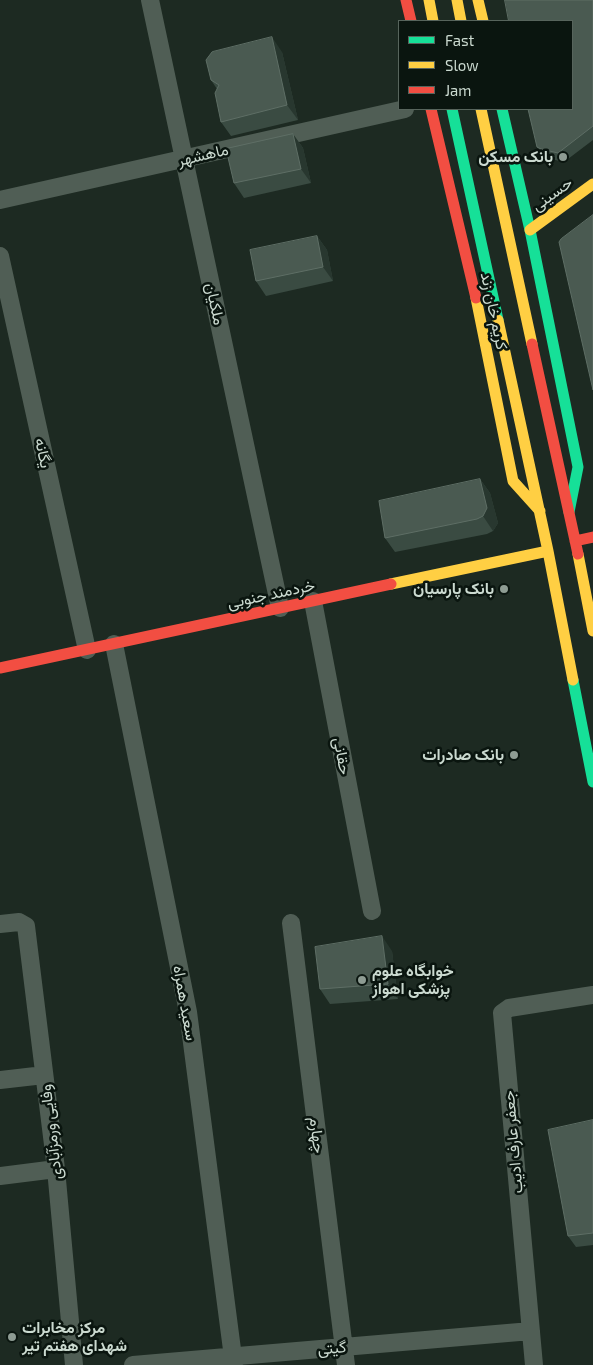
<!DOCTYPE html>
<html>
<head>
<meta charset="utf-8">
<style>
	body { margin:0 }
	#map { position:relative; width:593px; height:1365px; overflow:hidden; background:#1d2a22; font-family:"Exo 2",sans-serif }
	canvas { display:block }
	.legend { position:absolute; left:398px; top:20px; width:175px; height:90px; box-sizing:border-box; background:#0a150f; border:1px solid #57645c; margin:0; padding:6px 9px; list-style:none; font-size:15px; color:#cbdad0 }
	.legend li { display:flex; align-items:center; gap:10px; height:25px }
	.legend b { width:25px; border:1px solid #57645c }
</style>
</head>
<body>
<div id="map">
<canvas width="593" height="1365"></canvas>
<ul class="legend">
<li><b style="height:6px;background:#16e098"></b>Fast</li>
<li><b style="height:6px;background:#ffcf43"></b>Slow</li>
<li><b style="height:6px;background:#f24e42"></b>Jam</li>
</ul>
</div>
<script>
const c = document.querySelector('canvas').getContext('2d');
c.lineJoin = 'round';
function trace(path, color, width, dash) { c.strokeStyle = color; c.lineWidth = width; c.lineCap = dash ? 'butt' : 'round'; c.setLineDash(dash || []); c.stroke(path); }
function fillPath(path, color) { c.fillStyle = color; c.fill(path, 'evenodd'); }
function drawText(font, color, halo, rows, align = 'center') {
  c.font = font + ' "Exo 2",Vazirmatn,sans-serif'; c.lineWidth = 5; c.setLineDash([]); c.textBaseline = 'middle'; c.strokeStyle = halo; c.fillStyle = color; for (const [text, x, y, turn = 0] of rows) {
    c.save(); c.translate(x, y); c.rotate((+turn || 0) * Math.PI / 180); c.textAlign = isNaN(turn) ? turn : align; if (halo) c.strokeText(text, 0, 0); c.fillText(text, 0, 0); c.restore();
  }
}
const street = new Path2D(`
	M 150,0 L 280,608
	M 0,200 L 405,109
	M 0,256 L 87,650
	M 313,601 L 372,911
	M 114,644 L 188,1012 L 234,1365
	M 291,923 L 346,1365
	M 0,924 L 19,922 L 26,926 L 56,1169 L 74,1365
	M 0,1080 L 44,1075
	M 0,1176 L 56,1169
	M 133,1365 L 531,1331
	M 534,1365 L 502,1013 L 509,1008 L 593,995`);
const fast = new Path2D(`
	M 452,109 L 498,320
	M 502,109 L 530,230 L 578,467 L 569,512
	M 573,680 L 593,782`);
const slow = new Path2D(`
	M 429,0 L 433,21
	M 457,0 L 461,21
	M 478,0 L 483,21
	M 481,109 L 532,344
	M 530,230 L 593,184
	M 476,298 L 513,481 L 540,511
	M 498,320 L 548,551 L 573,680
	M 578,554 L 593,631
	M 391,584 L 548,551`);
const jam = new Path2D(`
	M 406,0 L 411,21
	M 431,109 L 476,298
	M 532,344 L 578,554
	M 575,541 L 593,537
	M 0,668 L 391,584`);
const wall = new Path2D(`
	M 593,0 L 593,140 L 564,162 L 547,158 L 543,156 L 537,147 Z
	M 282,52 L 298,120 L 231,136 L 221,122 L 217,89 L 211,80 Z
	M 293,134 L 303,148 L 311,183 L 244,198 L 234,183 Z
	M 317,236 L 327,250 L 333,281 L 266,296 L 256,281 Z
	M 480,479 L 490,493 L 498,523 L 493,531 L 487,534 L 395,552 L 385,538 Z
	M 392,951 L 398,999 L 330,1004 L 320,989 Z
	M 593,1120 L 593,1245 L 576,1247 L 568,1236 Z`);
const shadedWall = new Path2D(`
	M 272,37 L 282,52 L 298,120 L 287,105 Z
	M 293,134 L 303,148 L 311,183 L 301,169 Z
	M 317,236 L 327,250 L 333,281 L 323,267 Z
	M 480,479 L 490,493 L 498,523 L 493,531 L 483,516 Z
	M 382,936 L 392,951 L 398,999 L 388,984 Z`);
const building = new Path2D(`
	M 505,0 L 593,0 L 593,126 L 558,153 L 541,149 L 537,147 L 528,109 L 572,109 L 572,21 L 509,21 Z
	M 272,37 L 287,105 L 221,122 L 215,93 L 219,85 L 211,80 L 206,60 L 212,52 Z
	M 293,134 L 301,169 L 234,183 L 226,149 Z
	M 593,215 L 593,390 L 559,242 L 561,239 Z
	M 317,236 L 323,267 L 256,281 L 250,250 Z
	M 480,479 L 487,508 L 483,516 L 477,519 L 385,538 L 379,501 Z
	M 382,936 L 388,984 L 320,989 L 315,947 Z
	M 593,1120 L 593,1233 L 568,1236 L 548,1130 Z`);
const markers = [
	[563,157,5,"#8e9c93"],
	[504,589,5,"#8e9c93"],
	[514,755,5,"#8e9c93"],
	[362,980,5,"#8e9c93"],
	[12,1337,5,"#8e9c93"]
];
const streetNames = [
	["ماهشهر",203,155,-13],
	["حسینی",552,194,-36],
	["ملکیان",215,304,78],
	["کریم خان زند",494,311,78],
	["یگانه",43,453,78],
	["خردمند جنوبی",271,594,-12],
	["حقانی",342,756,79],
	["سعید همراه",185,1003,80],
	["وفایی ورمزآبادی",51,1132,-97],
	["چهارم",317,1135,83],
	["جعفر عارف ادیب",513,1142,-95],
	["گیتی",332,1348,-5]
];
const poiNames = [
	["بانک مسکن",553,157],
	["بانک پارسیان",494,589],
	["بانک صادرات",504,755],
	["خوابگاه علوم",372,971,"left"],
	["پزشکی اهواز",372,989,"left"],
	["مرکز مخابرات",22,1328,"left"],
	["شهدای هفتم تیر",22,1346,"left"]
];
trace(street, '#505e55', 18);
trace(fast, '#16e098', 11);
trace(slow, '#ffcf43', 11);
trace(jam, '#f24e42', 11);
fillPath(wall, '#3a4b42');
fillPath(shadedWall, '#28372f');
fillPath(building, '#4a5a51');
trace(building, '#5e6e65', 1);
for (const [x, y, r, color] of markers) { const dot = new Path2D(); dot.arc(x, y, r, 0, 2 * Math.PI); c.fillStyle = color; c.fill(dot); trace(dot, '#0a150f', 2); }
drawText('16px', '#cbdad0', '#0a150f', streetNames);
drawText('bold 16px', '#cbdad0', '#0a150f', poiNames, 'right');
</script>
</body>
</html>
